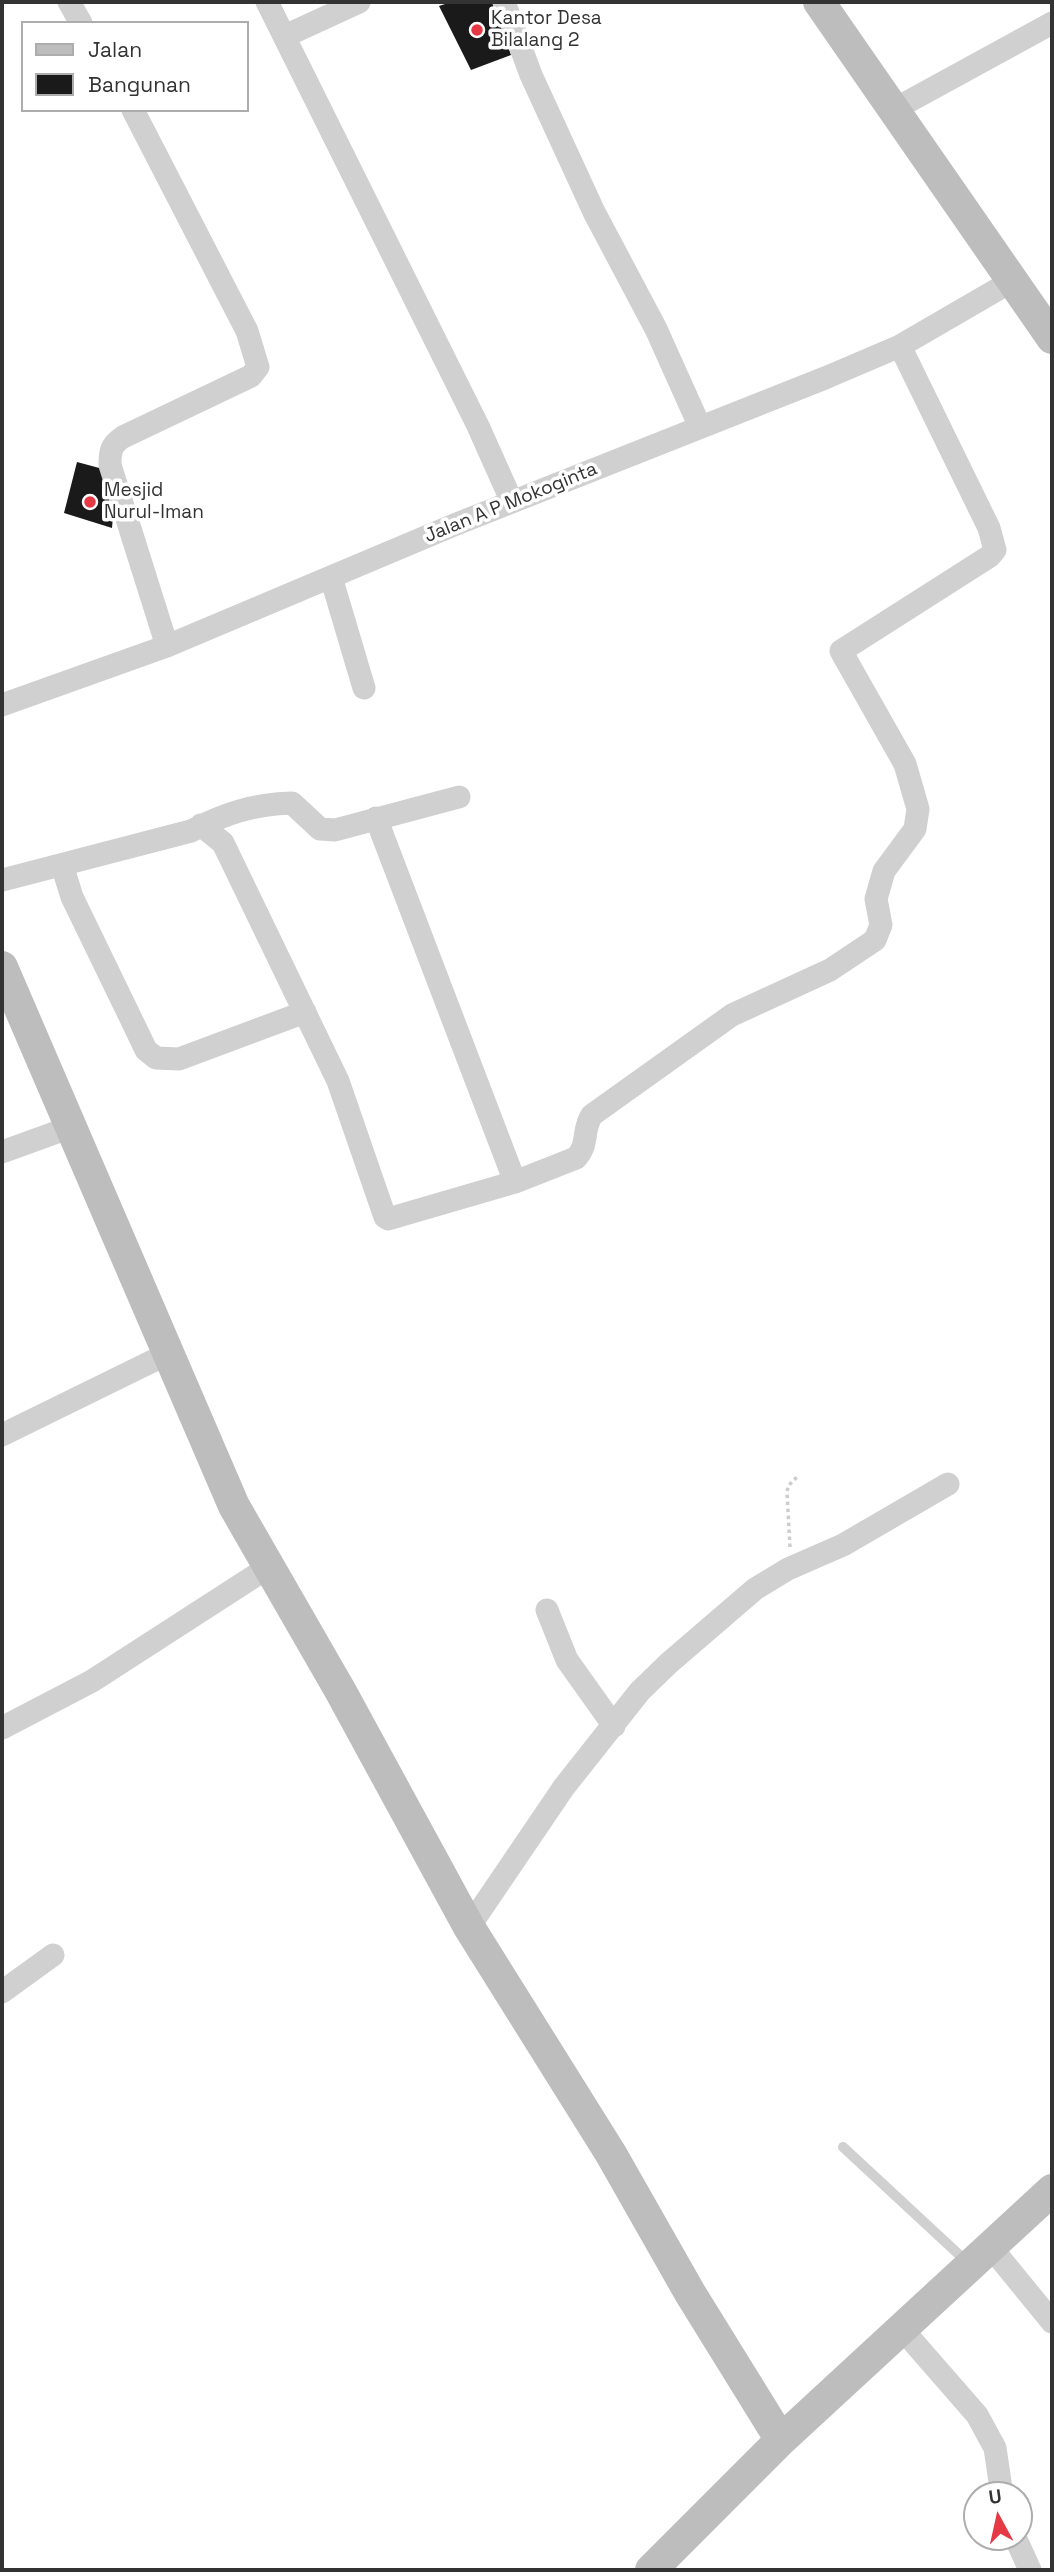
<!DOCTYPE html>
<html>
<head>
<meta charset="utf-8">
<style>
	body { margin:0 }
	#map { position:relative; width:1054px; height:2572px; overflow:hidden; background:#fff; font-family:"Space Grotesk",sans-serif }
	canvas { display:block }
	.frame { position:absolute; inset:0; border:4px solid #333; pointer-events:none }
	.legend { position:absolute; left:21px; top:21px; width:228px; height:91px; box-sizing:border-box; background:#fff; border:2px solid #adadad; margin:0; padding:9px 12px; list-style:none; font-size:21px; color:#333 }
	.legend li { display:flex; align-items:center; gap:14px; height:35px }
	.legend b { width:35px; border:2px solid #adadad }
	.north { position:absolute; left:963px; top:2481px; width:70px; height:70px; box-sizing:border-box; background:#fff; border:2px solid #adadad; border-radius:50%; rotate:352deg; font-size:19px; font-weight:700; line-height:28px; text-align:center; color:#333 }
	.north::after { content:''; display:block; margin:auto; width:24px; height:32px; background:#e63946; clip-path:polygon(50% 0,100% 100%,50% 72%,0 100%) }
</style>
</head>
<body>
<div id="map">
<canvas width="1054" height="2572"></canvas>
<div class="frame"></div>
<ul class="legend">
<li><b style="height:9px;background:#bdbdbd"></b>Jalan</li>
<li><b style="height:19px;background:#1a1a1a"></b>Bangunan</li>
</ul>
<div class="north">U</div>
</div>
<script>
const c = document.querySelector('canvas').getContext('2d');
c.lineJoin = 'round';
function fillPath(path, color) { c.fillStyle = color; c.fill(path, 'evenodd'); }
function trace(path, color, width, dash) { c.strokeStyle = color; c.lineWidth = width; c.lineCap = dash ? 'butt' : 'round'; c.setLineDash(dash || []); c.stroke(path); }
function drawText(font, color, halo, rows, align = 'center') {
  c.font = font + ' "Space Grotesk",sans-serif'; c.lineWidth = 7; c.setLineDash([]); c.textBaseline = 'middle'; c.strokeStyle = halo; c.fillStyle = color; for (const [text, x, y, turn = 0] of rows) {
    c.save(); c.translate(x, y); c.rotate((+turn || 0) * Math.PI / 180); c.textAlign = isNaN(turn) ? turn : align; if (halo) c.strokeText(text, 0, 0); c.fillText(text, 0, 0); c.restore();
  }
}
const building = new Path2D(`
	M 451,2 L 492,2 L 511,55 L 471,70 L 439,6 Z
	M 77,462 L 103,469 L 115,492 L 112,528 L 64,513 Z`);
const path = new Path2D(`
	M 790,1547 L 787,1493 L 788,1486 L 798,1476`);
const lane = new Path2D(`
	M 843,2147 L 967,2262`);
const street = new Path2D(`
	M 69,2 L 81,23
	M 267,2 L 478,426 L 512,502
	M 504,2 L 531,75 L 594,212 L 656,329 L 700,427
	M 285,36 L 359,2
	M 133,110 L 247,331 L 258,367 L 251,376 L 123,437 C 111,445 110,451 110,465 L 167,646
	M 893,110 L 1052,23
	M 331,577 L 364,688
	M 2,705 L 167,646 L 454,525 L 825,378 L 900,346 L 1012,281
	M 376,818 L 515,1182
	M 201,825 L 223,843 L 338,1081 L 385,1217 L 388,1219 L 515,1182 L 576,1158 C 589,1145 582,1129 592,1115 L 732,1015 L 830,970 L 875,940 L 881,925 L 876,899 L 884,871 L 915,829 L 918,809 L 905,764 L 841,651 L 990,556 L 995,550 L 989,528 L 900,346
	M 62,865 L 72,897 L 135,1027 L 146,1050 L 156,1058 L 179,1059 L 305,1012
	M 2,880 L 191,831 C 224,814 253,804 292,803 L 320,829 L 335,830 L 459,797
	M 2,1152 L 71,1127
	M 2,1435 L 167,1354
	M 547,1610 L 567,1660 L 614,1726
	M 2,1728 L 92,1681 L 267,1568
	M 469,1927 L 564,1787 L 640,1691 L 669,1663 L 755,1589 L 788,1569 L 843,1545 L 948,1484
	M 2,1992 L 53,1955
	M 990,2246 L 1052,2322
	M 902,2329 L 977,2415 L 995,2448 L 1002,2495
	M 1015,2537 L 1030,2570`);
const secondary = new Path2D(`
	M 819,2 L 1052,338
	M 2,967 L 234,1506 L 341,1692 L 469,1927 L 611,2154 L 690,2293 L 781,2440
	M 651,2570 L 781,2440 L 1052,2190`);
const markers = [
	[477,30,7,"#e63946"],
	[90,502,7,"#e63946"]
];
const poiNames = [
	["Kantor Desa",491,19],
	["Bilalang 2",491,41],
	["Mesjid",104,491],
	["Nurul-Iman",104,513]
];
const streetNames = [
	["Jalan A P Mokoginta",511,503,-22]
];
fillPath(building, '#1a1a1a');
trace(path, '#cdcdcd', 3.5, [3.5, 3.5]);
trace(lane, '#d0d0d0', 10);
trace(street, '#d0d0d0', 23);
trace(secondary, '#bdbdbd', 32);
for (const [x, y, r, color] of markers) { const dot = new Path2D(); dot.arc(x, y, r, 0, 2 * Math.PI); c.fillStyle = color; c.fill(dot); trace(dot, '#fff', 2.5); }
drawText('19px', '#333', '#fff', poiNames, 'left');
drawText('19px', '#333', '#fff', streetNames);
</script>
</body>
</html>
